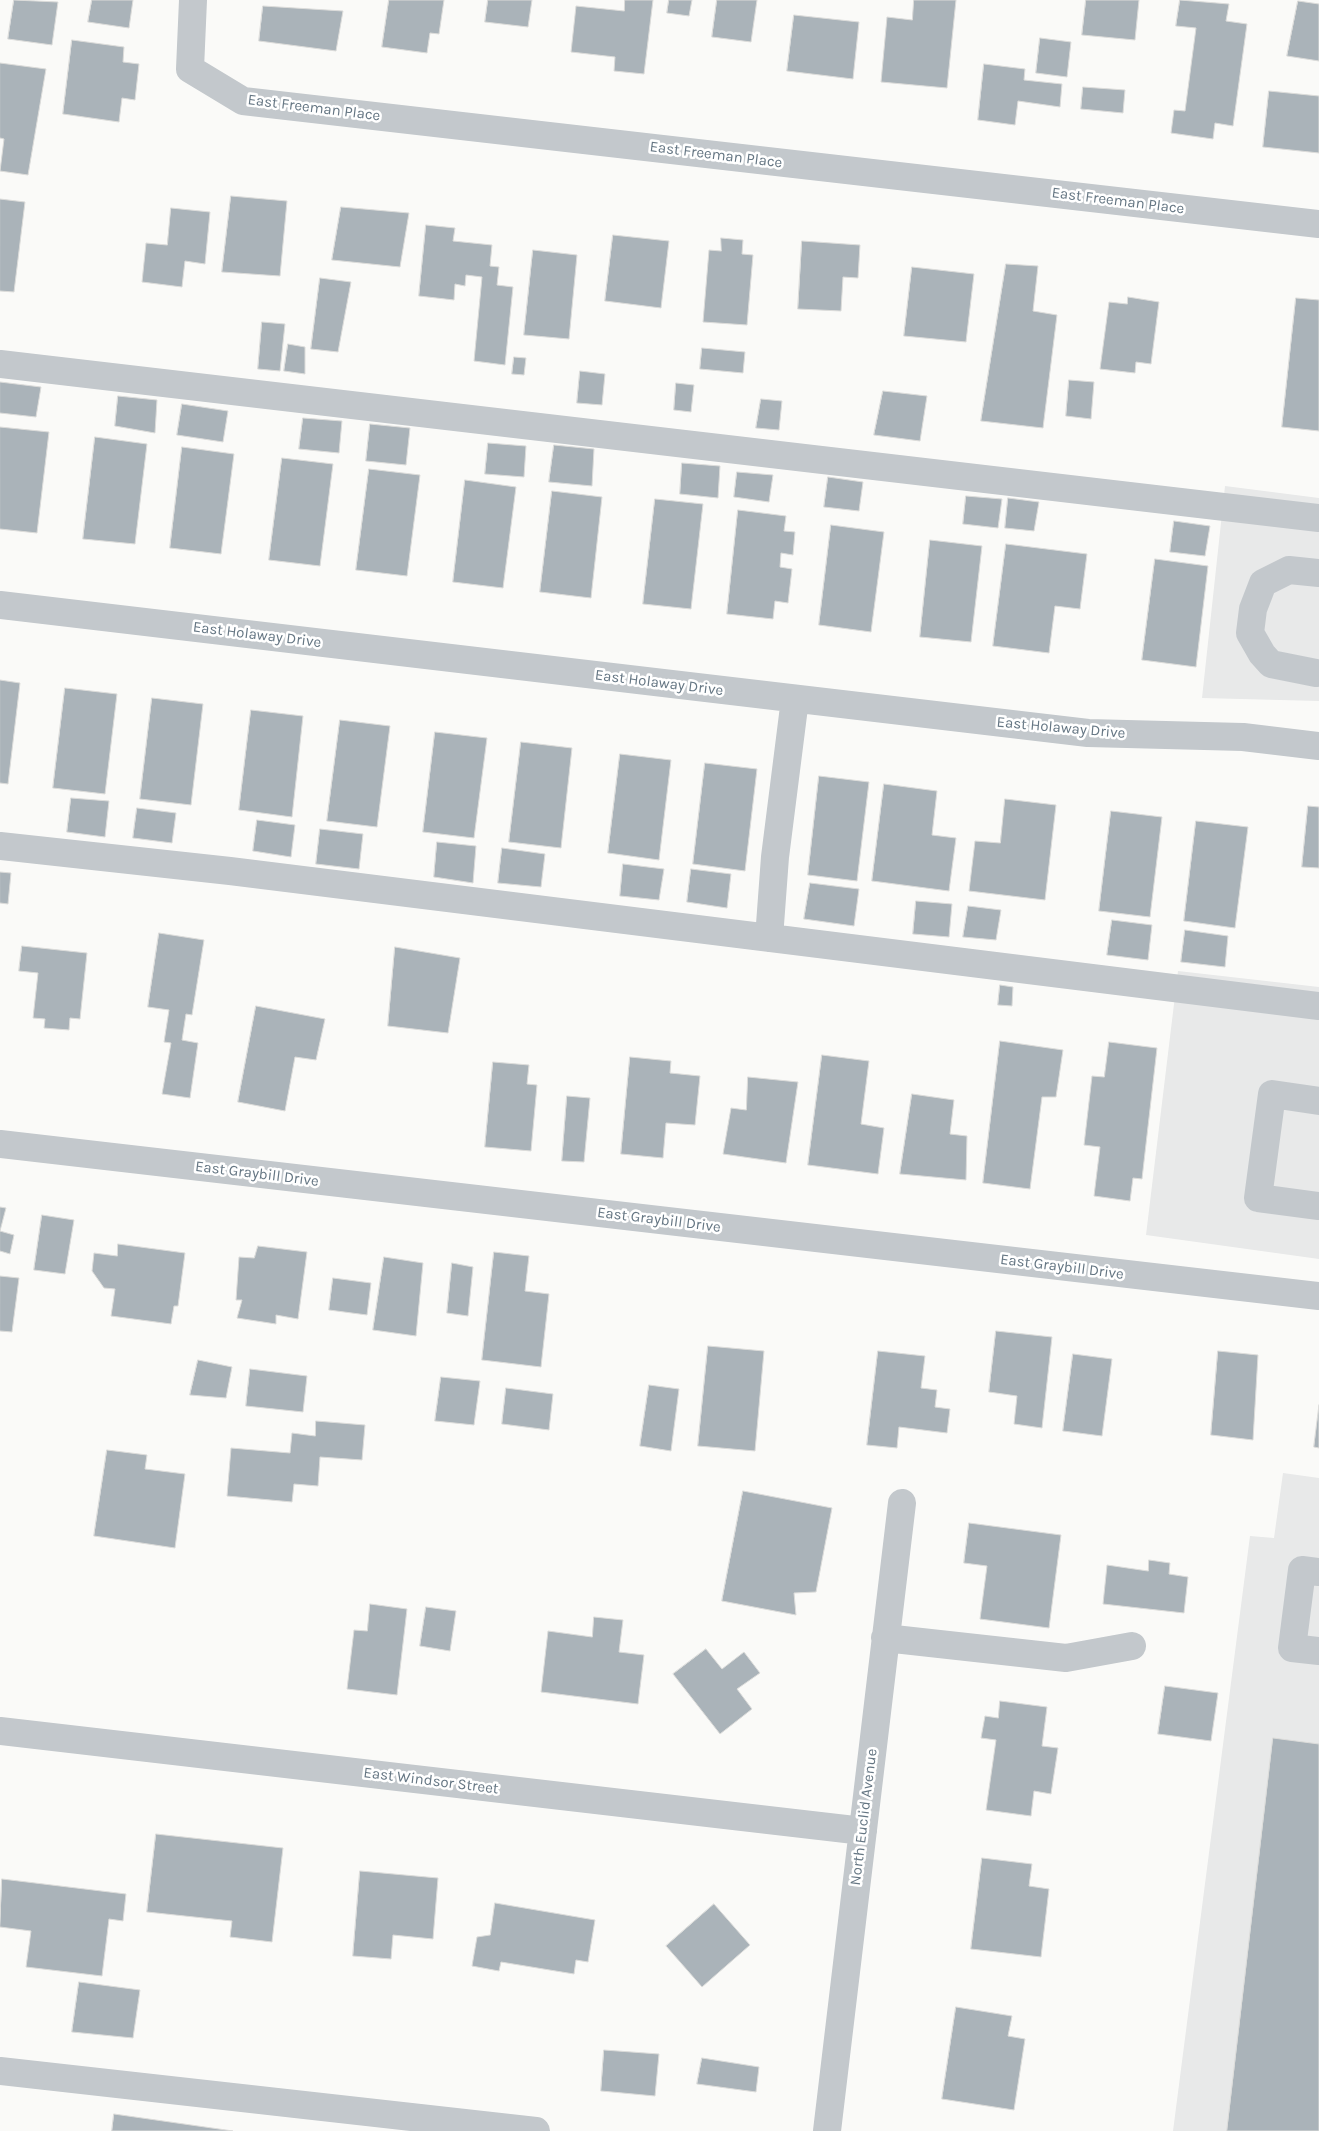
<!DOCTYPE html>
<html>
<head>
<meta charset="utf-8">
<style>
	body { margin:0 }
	canvas { display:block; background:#fafaf8 }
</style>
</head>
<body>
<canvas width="1319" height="2131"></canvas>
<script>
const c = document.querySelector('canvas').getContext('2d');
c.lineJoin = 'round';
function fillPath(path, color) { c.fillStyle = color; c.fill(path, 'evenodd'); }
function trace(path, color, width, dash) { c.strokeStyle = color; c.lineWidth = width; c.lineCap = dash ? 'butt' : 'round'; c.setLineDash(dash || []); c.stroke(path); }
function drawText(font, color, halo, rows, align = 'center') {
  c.font = font + ' Karla,sans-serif'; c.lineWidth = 5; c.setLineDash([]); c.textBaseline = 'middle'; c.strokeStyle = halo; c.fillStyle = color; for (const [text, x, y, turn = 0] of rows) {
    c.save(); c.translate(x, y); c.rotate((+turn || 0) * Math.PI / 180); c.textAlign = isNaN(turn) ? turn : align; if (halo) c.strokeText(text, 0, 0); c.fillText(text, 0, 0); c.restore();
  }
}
const built = new Path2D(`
	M 1225,486 L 1319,498 L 1319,701 L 1202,698 Z
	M 1178,971 L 1319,987 L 1319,1259 L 1146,1235 Z
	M 1283,1473 L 1319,1478 L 1319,2131 L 1173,2131 L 1250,1536 L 1274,1538 Z`);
const building = new Path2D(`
	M 14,0 L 58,2 L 52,45 L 8,39 Z
	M 92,0 L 133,0 L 129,28 L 88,22 Z
	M 389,0 L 444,0 L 439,34 L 430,33 L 427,53 L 382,47 Z
	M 488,0 L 532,0 L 528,27 L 485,22 Z
	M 625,0 L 653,0 L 644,74 L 614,71 L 615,57 L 571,52 L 576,6 L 624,11 Z
	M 669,0 L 692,0 L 689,16 L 667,13 Z
	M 717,0 L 757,0 L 751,42 L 712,37 Z
	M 914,0 L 956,0 L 947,88 L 881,82 L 887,17 L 912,20 Z
	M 1086,0 L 1139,0 L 1135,40 L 1082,35 Z
	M 1180,0 L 1229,4 L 1226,21 L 1247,24 L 1233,126 L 1215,123 L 1213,139 L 1171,133 L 1174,110 L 1185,111 L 1196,28 L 1176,26 Z
	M 1298,1 L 1319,4 L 1319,61 L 1287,56 Z
	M 263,6 L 343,11 L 336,51 L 259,41 Z
	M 794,15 L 859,22 L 853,79 L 787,71 Z
	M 1040,38 L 1071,42 L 1067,77 L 1036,73 Z
	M 72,40 L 124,47 L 123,62 L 139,64 L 135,100 L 122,98 L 119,122 L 63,114 Z
	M 0,63 L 46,69 L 28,175 L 0,171 L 4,139 L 0,138 Z
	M 984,64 L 1025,69 L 1024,80 L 1062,84 L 1060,107 L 1018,101 L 1015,125 L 978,120 Z
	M 1083,87 L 1125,90 L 1123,113 L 1081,109 Z
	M 1269,91 L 1319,96 L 1319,153 L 1263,147 Z
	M 231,196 L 287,201 L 280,276 L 222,272 Z
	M 0,199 L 25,202 L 14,292 L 0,291 Z
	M 341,207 L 409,213 L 400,267 L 332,260 Z
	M 171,208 L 210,212 L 205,264 L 185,261 L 182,287 L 142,282 L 146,243 L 167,245 Z
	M 426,225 L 455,228 L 453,241 L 492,245 L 490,266 L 499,267 L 497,285 L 513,287 L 505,365 L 474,361 L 482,277 L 466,275 L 465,286 L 455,284 L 454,300 L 419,296 Z
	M 613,235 L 669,241 L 661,308 L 605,301 Z
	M 721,238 L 743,240 L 742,254 L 753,255 L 747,325 L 703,322 L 709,250 L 721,251 Z
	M 802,241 L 860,245 L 858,278 L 843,277 L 841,311 L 798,309 Z
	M 533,250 L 577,255 L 569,339 L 524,335 Z
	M 1006,264 L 1038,266 L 1033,311 L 1057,315 L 1043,428 L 981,421 Z
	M 912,267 L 974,274 L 966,342 L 904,336 Z
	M 320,278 L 351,282 L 338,352 L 311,349 Z
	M 1128,297 L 1159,302 L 1151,364 L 1136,362 L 1135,373 L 1100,369 L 1109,302 L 1127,304 Z
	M 1296,298 L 1319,300 L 1319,431 L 1282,427 Z
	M 262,322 L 285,324 L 280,371 L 258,369 Z
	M 288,344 L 305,347 L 305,374 L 284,371 Z
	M 702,348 L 745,352 L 743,373 L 700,369 Z
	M 514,357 L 526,358 L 524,375 L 512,374 Z
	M 580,371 L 605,374 L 602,405 L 577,403 Z
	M 1069,380 L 1094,382 L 1091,419 L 1066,416 Z
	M 0,382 L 41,387 L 36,417 L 0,413 Z
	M 676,383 L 694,385 L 691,412 L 674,410 Z
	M 883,391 L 927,396 L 920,441 L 874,435 Z
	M 118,396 L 157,400 L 155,433 L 115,426 Z
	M 761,399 L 782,401 L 779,430 L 756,428 Z
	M 182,404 L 228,411 L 223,442 L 177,435 Z
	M 303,418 L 342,421 L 339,453 L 299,449 Z
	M 370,424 L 410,428 L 406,465 L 366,461 Z
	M 0,427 L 49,432 L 37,533 L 0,529 Z
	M 95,437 L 147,444 L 135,544 L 83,539 Z
	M 488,443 L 526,446 L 524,477 L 485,474 Z
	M 554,445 L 594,449 L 592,486 L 549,482 Z
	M 182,447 L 234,454 L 221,554 L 170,548 Z
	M 282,458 L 333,464 L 320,566 L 269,560 Z
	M 682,463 L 720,466 L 718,498 L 680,494 Z
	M 369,469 L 420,475 L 407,576 L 356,570 Z
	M 737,472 L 773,475 L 769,502 L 734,497 Z
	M 828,477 L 863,482 L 859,511 L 824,507 Z
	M 465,480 L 516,487 L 503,588 L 453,582 Z
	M 552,491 L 602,497 L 591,598 L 540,592 Z
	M 966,496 L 1002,499 L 998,528 L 963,524 Z
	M 1008,498 L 1039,502 L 1034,531 L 1005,528 Z
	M 655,499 L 703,504 L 691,609 L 643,604 Z
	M 738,510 L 786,516 L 784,531 L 795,532 L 793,555 L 781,553 L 780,567 L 792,569 L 788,603 L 775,601 L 773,619 L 727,614 Z
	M 1174,521 L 1210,526 L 1205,556 L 1170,552 Z
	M 831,525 L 884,532 L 871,632 L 819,625 Z
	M 930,540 L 982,546 L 971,642 L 920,637 Z
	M 1006,544 L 1087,554 L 1080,609 L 1055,606 L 1049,653 L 993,646 Z
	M 1155,559 L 1208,566 L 1196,667 L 1142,660 Z
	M 0,680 L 20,683 L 8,784 L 0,783 Z
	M 65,688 L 117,694 L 105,794 L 53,788 Z
	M 152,698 L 203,704 L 191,805 L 140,799 Z
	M 251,710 L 303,716 L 292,817 L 239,810 Z
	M 340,720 L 390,726 L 377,827 L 327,821 Z
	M 435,732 L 487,738 L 474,838 L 423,832 Z
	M 521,742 L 572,748 L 561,848 L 509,842 Z
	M 620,754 L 671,760 L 659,860 L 608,853 Z
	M 705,763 L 757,769 L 745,871 L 693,864 Z
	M 819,776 L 869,782 L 857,881 L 808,875 Z
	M 884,784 L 937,791 L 932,835 L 956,838 L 949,891 L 872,881 Z
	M 71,798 L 109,801 L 105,837 L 67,832 Z
	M 1005,799 L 1056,805 L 1045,900 L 969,891 L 975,841 L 1000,843 Z
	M 1308,806 L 1319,807 L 1319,868 L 1302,867 Z
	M 137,808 L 176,813 L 172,843 L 133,838 Z
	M 1111,811 L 1162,817 L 1150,917 L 1099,911 Z
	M 257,820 L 295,825 L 291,857 L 253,851 Z
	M 1196,821 L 1248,827 L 1235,928 L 1184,921 Z
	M 320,829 L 363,834 L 359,869 L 316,864 Z
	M 437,842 L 476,846 L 473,883 L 434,877 Z
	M 502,848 L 545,854 L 541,887 L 498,883 Z
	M 623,864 L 664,869 L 659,900 L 620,896 Z
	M 691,869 L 731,874 L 727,908 L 687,902 Z
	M 0,872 L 11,873 L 8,904 L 0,903 Z
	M 810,883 L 859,889 L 854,926 L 804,919 Z
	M 916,901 L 952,904 L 949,937 L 913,934 Z
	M 968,906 L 1001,910 L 996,940 L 963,937 Z
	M 1112,920 L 1152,925 L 1148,960 L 1107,955 Z
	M 1185,930 L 1228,936 L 1225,967 L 1181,962 Z
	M 159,933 L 204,940 L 192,1015 L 186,1014 L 182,1040 L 198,1043 L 190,1098 L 162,1094 L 171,1043 L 164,1042 L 169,1010 L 148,1007 Z
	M 22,946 L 87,953 L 80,1019 L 70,1018 L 69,1030 L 44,1028 L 45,1019 L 33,1018 L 38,973 L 19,971 Z
	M 395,947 L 460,958 L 448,1033 L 388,1026 Z
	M 1000,985 L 1013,987 L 1012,1006 L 998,1005 Z
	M 256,1006 L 325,1019 L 316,1060 L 295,1057 L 285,1111 L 238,1102 Z
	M 1000,1041 L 1063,1050 L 1056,1097 L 1042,1097 L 1030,1189 L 983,1183 Z
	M 1109,1042 L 1157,1048 L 1142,1179 L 1133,1178 L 1130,1201 L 1094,1196 L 1100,1147 L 1084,1145 L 1092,1076 L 1104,1077 Z
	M 822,1055 L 869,1061 L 861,1124 L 884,1128 L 878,1174 L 808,1165 Z
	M 630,1057 L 671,1061 L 670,1073 L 700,1076 L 695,1125 L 666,1123 L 663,1158 L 621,1154 Z
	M 493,1062 L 529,1065 L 527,1084 L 537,1085 L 531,1151 L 485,1147 Z
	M 748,1077 L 798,1082 L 786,1163 L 723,1154 L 731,1108 L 746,1110 Z
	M 912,1094 L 954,1100 L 950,1134 L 967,1136 L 966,1180 L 900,1174 Z
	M 567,1096 L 590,1098 L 584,1162 L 562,1161 Z
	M 0,1207 L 6,1208 L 0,1231 L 14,1235 L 10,1254 L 0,1251 Z
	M 42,1215 L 74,1220 L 65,1274 L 34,1270 Z
	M 118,1244 L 185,1253 L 178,1306 L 174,1306 L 171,1324 L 111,1316 L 115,1289 L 104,1288 L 92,1271 L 94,1253 L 117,1256 Z
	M 258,1246 L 307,1252 L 298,1319 L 276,1315 L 276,1324 L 237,1318 L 242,1300 L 236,1300 L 239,1257 L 254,1258 Z
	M 494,1252 L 529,1256 L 525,1291 L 549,1294 L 541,1367 L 482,1360 Z
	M 384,1257 L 423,1263 L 416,1336 L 373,1330 Z
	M 452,1263 L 473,1267 L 468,1316 L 447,1313 Z
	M 0,1276 L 19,1278 L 12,1332 L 0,1331 Z
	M 333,1278 L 371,1283 L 367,1315 L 329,1310 Z
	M 996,1331 L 1052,1337 L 1042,1428 L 1014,1424 L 1017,1396 L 989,1392 Z
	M 708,1346 L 764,1351 L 755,1451 L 698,1446 Z
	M 878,1351 L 925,1356 L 921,1388 L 937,1390 L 935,1407 L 950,1409 L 947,1433 L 899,1427 L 897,1448 L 867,1445 Z
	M 1218,1351 L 1258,1355 L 1253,1440 L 1211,1435 Z
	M 1073,1354 L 1112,1359 L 1102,1436 L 1063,1431 Z
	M 198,1360 L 232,1367 L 226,1398 L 190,1395 Z
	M 250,1369 L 307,1376 L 303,1412 L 246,1406 Z
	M 441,1377 L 480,1381 L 474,1425 L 435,1421 Z
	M 649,1385 L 679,1389 L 671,1451 L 640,1446 Z
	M 506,1388 L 553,1394 L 549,1430 L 502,1424 Z
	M 1319,1405 L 1319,1448 L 1314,1447 Z
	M 316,1421 L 365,1425 L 362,1460 L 320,1457 L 318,1486 L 294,1484 L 292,1502 L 227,1496 L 231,1448 L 290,1453 L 292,1433 L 315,1436 Z
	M 107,1450 L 147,1455 L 145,1469 L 185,1474 L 175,1548 L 94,1536 Z
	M 743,1491 L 832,1508 L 816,1592 L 794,1593 L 796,1615 L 722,1601 Z
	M 969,1523 L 1061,1535 L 1049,1628 L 980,1619 L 987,1566 L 964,1563 Z
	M 1149,1560 L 1170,1563 L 1169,1574 L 1188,1577 L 1184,1613 L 1103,1604 L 1107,1565 L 1148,1571 Z
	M 370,1604 L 407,1609 L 397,1695 L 347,1689 L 354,1630 L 367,1631 Z
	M 426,1607 L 456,1611 L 450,1651 L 420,1646 Z
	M 594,1617 L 623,1620 L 619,1652 L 644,1655 L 638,1704 L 541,1692 L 548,1631 L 592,1637 Z
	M 706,1649 L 722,1669 L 744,1652 L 760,1673 L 737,1689 L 752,1709 L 720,1734 L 673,1674 Z
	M 1165,1686 L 1218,1693 L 1211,1741 L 1158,1734 Z
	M 1000,1701 L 1047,1707 L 1042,1746 L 1058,1748 L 1051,1794 L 1034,1791 L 1031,1816 L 986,1810 L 996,1740 L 981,1738 L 985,1716 L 998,1718 Z
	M 1273,1738 L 1319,1744 L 1319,2131 L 1227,2131 Z
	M 156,1834 L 283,1848 L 272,1942 L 230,1937 L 232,1921 L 147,1912 Z
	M 982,1858 L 1032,1864 L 1029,1886 L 1049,1889 L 1041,1957 L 971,1949 Z
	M 360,1871 L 438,1878 L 433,1939 L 393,1935 L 391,1959 L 353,1956 Z
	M 2,1879 L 126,1894 L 123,1921 L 109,1919 L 102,1976 L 26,1967 L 31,1931 L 0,1927 Z
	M 495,1903 L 595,1920 L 588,1962 L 576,1960 L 574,1974 L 501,1962 L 499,1971 L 472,1966 L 477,1937 L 490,1935 Z
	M 714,1904 L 750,1945 L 702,1987 L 666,1946 Z
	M 79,1982 L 140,1990 L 133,2038 L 72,2032 Z
	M 956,2007 L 1012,2016 L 1008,2036 L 1025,2039 L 1014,2110 L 942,2099 Z
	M 604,2050 L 659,2054 L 655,2096 L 601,2091 Z
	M 702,2058 L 759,2067 L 756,2092 L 697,2084 Z
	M 114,2114 L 233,2131 L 112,2131 Z`);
const minor = new Path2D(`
	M 193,0 L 190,69 L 243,101 L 1319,224
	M 0,364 L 1319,518
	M 0,605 L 1088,733 L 1243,737 L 1319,746
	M 1316,673 L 1271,664 L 1262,654 L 1250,633 L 1253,609 L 1263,583 L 1289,570 L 1319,573
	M 0,846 L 230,871 L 1319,1006
	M 769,938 L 775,857 L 795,699
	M 1319,1101 L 1272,1094 L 1258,1198 L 1319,1206
	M 0,1144 L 1319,1296
	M 1319,1572 L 1302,1570 L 1292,1648 L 1319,1651
	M 885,1638 L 1066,1658 L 1132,1646
	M 0,1731 L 863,1831
	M 0,2071 L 536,2131
	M 827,2131 L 902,1503`);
const streetNames = [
	["East Freeman Place",314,108,7],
	["East Freeman Place",716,155,7],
	["East Freeman Place",1118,201,7],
	["East Holaway Drive",257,635,7],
	["East Holaway Drive",659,683,7],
	["East Holaway Drive",1061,728,5],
	["East Graybill Drive",257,1174,7],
	["East Graybill Drive",659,1220,7],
	["East Graybill Drive",1062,1267,7],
	["East Windsor Street",431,1781,7],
	["North Euclid Avenue",864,1817,-83]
];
fillPath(built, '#e8e9e9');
fillPath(building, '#aab3b9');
trace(building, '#dcdcda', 1);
trace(minor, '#c3c8cc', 28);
drawText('15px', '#657683', '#fff', streetNames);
</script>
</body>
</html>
